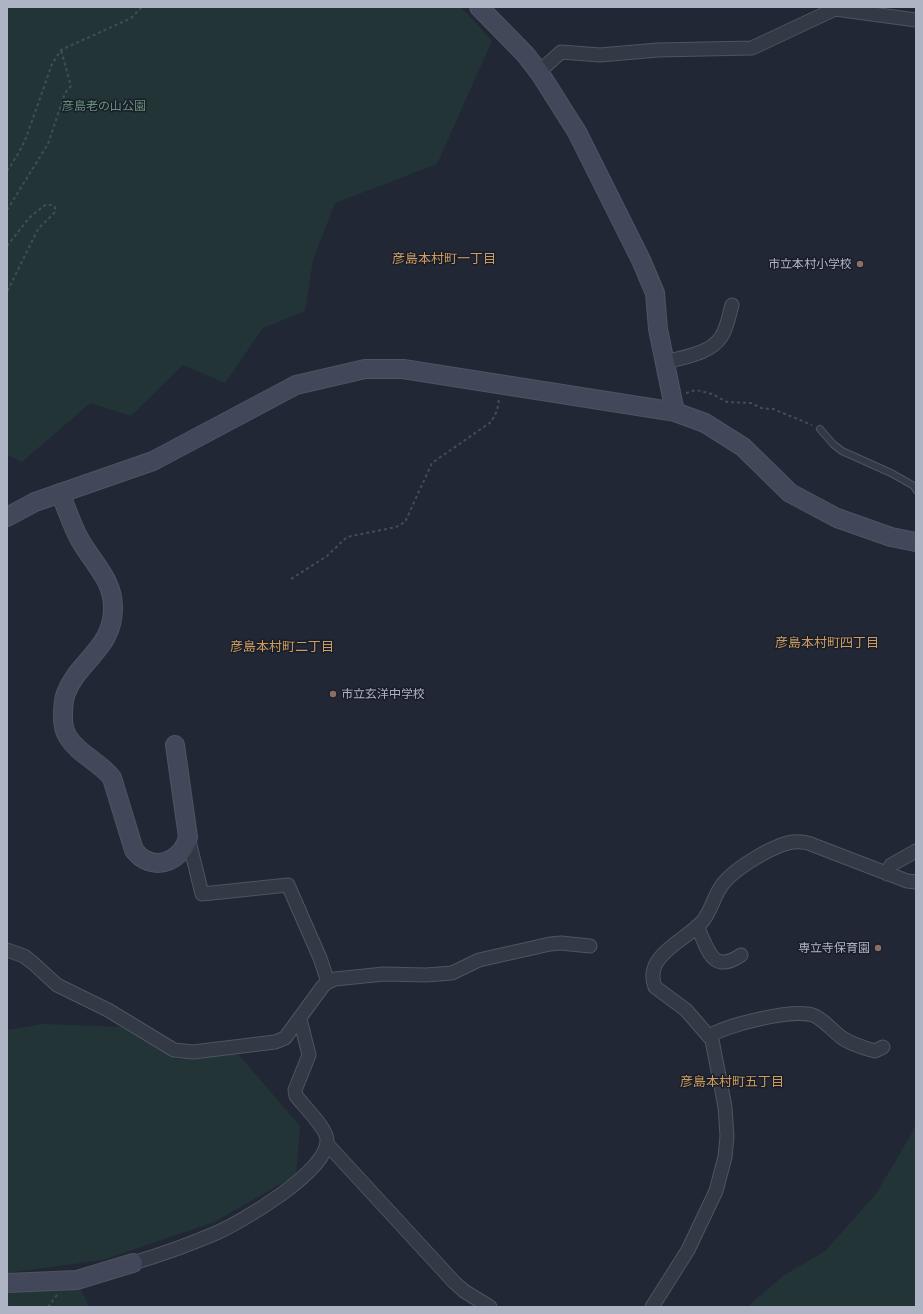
<!DOCTYPE html>
<html>
<head>
<meta charset="utf-8">
<style>
	body { margin:0 }
	#map { position:relative; width:923px; height:1314px; overflow:hidden; background:#212735; font-family:Mulish,sans-serif }
	canvas { display:block }
	.frame { position:absolute; inset:0; border:8px solid #aeb4c3; pointer-events:none }
</style>
</head>
<body>
<div id="map">
<canvas width="923" height="1314"></canvas>
<div class="frame"></div>
</div>
<script>
const c = document.querySelector('canvas').getContext('2d');
c.lineJoin = 'round';
function fillPath(path, color) { c.fillStyle = color; c.fill(path, 'evenodd'); }
function trace(path, color, width, dash) { c.strokeStyle = color; c.lineWidth = width; c.lineCap = dash ? 'butt' : 'round'; c.setLineDash(dash || []); c.stroke(path); }
function drawText(font, color, halo, rows, align = 'center') {
  c.font = font + ' Mulish,"Noto Sans JP",sans-serif'; c.lineWidth = 3; c.setLineDash([]); c.textBaseline = 'middle'; c.strokeStyle = halo; c.fillStyle = color; for (const [text, x, y, turn = 0] of rows) {
    c.save(); c.translate(x, y); c.rotate((+turn || 0) * Math.PI / 180); c.textAlign = isNaN(turn) ? turn : align; if (halo) c.strokeText(text, 0, 0); c.fillText(text, 0, 0); c.restore();
  }
}
const green = new Path2D(`
	M 7,7 L 461,7 L 492,41 L 437,164 L 335,203 L 313,260 L 305,311 L 263,328 L 225,383 L 183,365 L 131,416 L 90,403 L 22,462 L 7,455 Z
	M 43,1024 L 121,1027 L 176,1059 L 238,1054 L 300,1126 L 296,1175 L 214,1222 L 103,1260 L 7,1273 L 7,1030 Z
	M 916,1121 L 916,1307 L 747,1307 L 783,1276 L 825,1251 L 876,1194 L 912,1133 Z
	M 77,1280 L 89,1307 L 7,1307 L 7,1293 Z`);
const path = new Path2D(`
	M 7,171 L 18,154 L 26,138 L 52,64 L 61,50 L 131,18 L 142,7
	M 7,210 L 48,144 L 65,93 L 71,86 L 61,50
	M 7,246 L 29,218 L 45,205 L 52,205 L 55,207 L 55,212 L 38,229 L 7,292
	M 686,393 L 696,390 L 712,394 L 727,402 L 751,403 L 761,408 L 773,409 L 812,425
	M 291,579 L 327,556 L 347,537 L 396,527 L 405,522 L 432,463 L 491,422 L 497,411 L 499,399
	M 48,1307 L 57,1295`);
const lane = new Path2D(`
	M 820,429 L 833,444 L 842,451 L 891,473 L 914,486 L 916,490`);
const street = new Path2D(`
	M 539,72 L 561,52 L 600,55 L 658,50 L 752,48 L 835,9 L 916,20
	M 666,362 C 683,357 710,354 721,337 C 727,329 729,315 732,305
	M 188,837 L 202,894 L 288,885 L 320,958 L 328,982
	M 887,874 L 891,865 L 916,851
	M 697,926 C 708,949 712,975 741,955
	M 7,950 L 24,956 L 33,963 L 57,985 L 108,1010 L 174,1050 L 193,1052 L 275,1042 L 285,1038 L 323,986 L 328,982 L 335,979 L 384,974 L 426,975 L 452,973 L 479,960 L 550,944 L 561,943 L 590,946
	M 709,1036 C 727,1025 796,1007 815,1016 C 825,1021 832,1030 841,1037 C 850,1044 864,1048 875,1051 L 883,1047
	M 327,1144 L 454,1282 L 464,1291 L 490,1307
	M 133,1263 C 160,1255 188,1245 214,1234 C 240,1223 329,1171 327,1140 C 327,1129 304,1106 296,1096 L 295,1090 L 309,1055 L 300,1019
	M 652,1307 L 688,1250 L 716,1191 L 725,1157 L 727,1136 L 725,1107 L 712,1040 L 686,1010 L 655,987 C 643,956 684,941 701,923 C 710,914 713,899 720,888 C 731,870 773,845 793,842 C 799,841 803,842 808,843 L 907,881 L 916,882`);
const secondary = new Path2D(`
	M 479,7 L 525,54 L 539,72 L 577,132 L 641,260 L 655,293 L 658,329 L 675,412
	M 60,493 C 67,509 72,526 80,540 C 93,563 113,580 113,607 C 114,648 78,661 66,693 C 63,700 63,709 63,717 C 63,723 64,731 68,737 C 78,754 100,762 112,778 L 134,850 C 151,873 182,863 188,837 L 175,745
	M 7,517 L 35,502 L 153,461 L 296,385 L 365,369 L 403,369 L 657,409 L 675,412 L 705,423 L 743,447 L 790,493 L 837,518 L 891,537 L 916,542
	M 7,1283 L 77,1280 L 133,1263`);
const markers = [
	[860,264,4,"#8d6e63"],
	[333,694,4,"#8d6e63"],
	[878,948,4,"#8d6e63"]
];
const parkNames = [
	["彦島老の山公園",104,106]
];
const poiNames = [
	["市立本村小学校",852,264],
	["市立玄洋中学校",341,694,"left"],
	["専立寺保育園",870,948]
];
const neighbourhoodNames = [
	["彦島本村町一丁目",444,259],
	["彦島本村町四丁目",827,643],
	["彦島本村町二丁目",282,647],
	["彦島本村町五丁目",732,1082]
];
fillPath(green, '#233437');
trace(lane, '#4e5461', 8);
trace(street, '#4e5461', 15);
trace(secondary, '#4e5461', 20);
trace(path, '#404f54', 2, [3, 3]);
trace(lane, '#343946', 6);
trace(street, '#343946', 13);
trace(secondary, '#424859', 18);
for (const [x, y, r, color] of markers) { const dot = new Path2D(); dot.arc(x, y, r, 0, 2 * Math.PI); c.fillStyle = color; c.fill(dot); trace(dot, '#191e2a', 1.5); }
drawText('12px', '#679276', '#191e2a', parkNames);
drawText('12px', '#aeb4c3', '#191e2a', poiNames, 'right');
drawText('13px', '#cd9c5f', '#191e2a', neighbourhoodNames);
</script>
</body>
</html>
